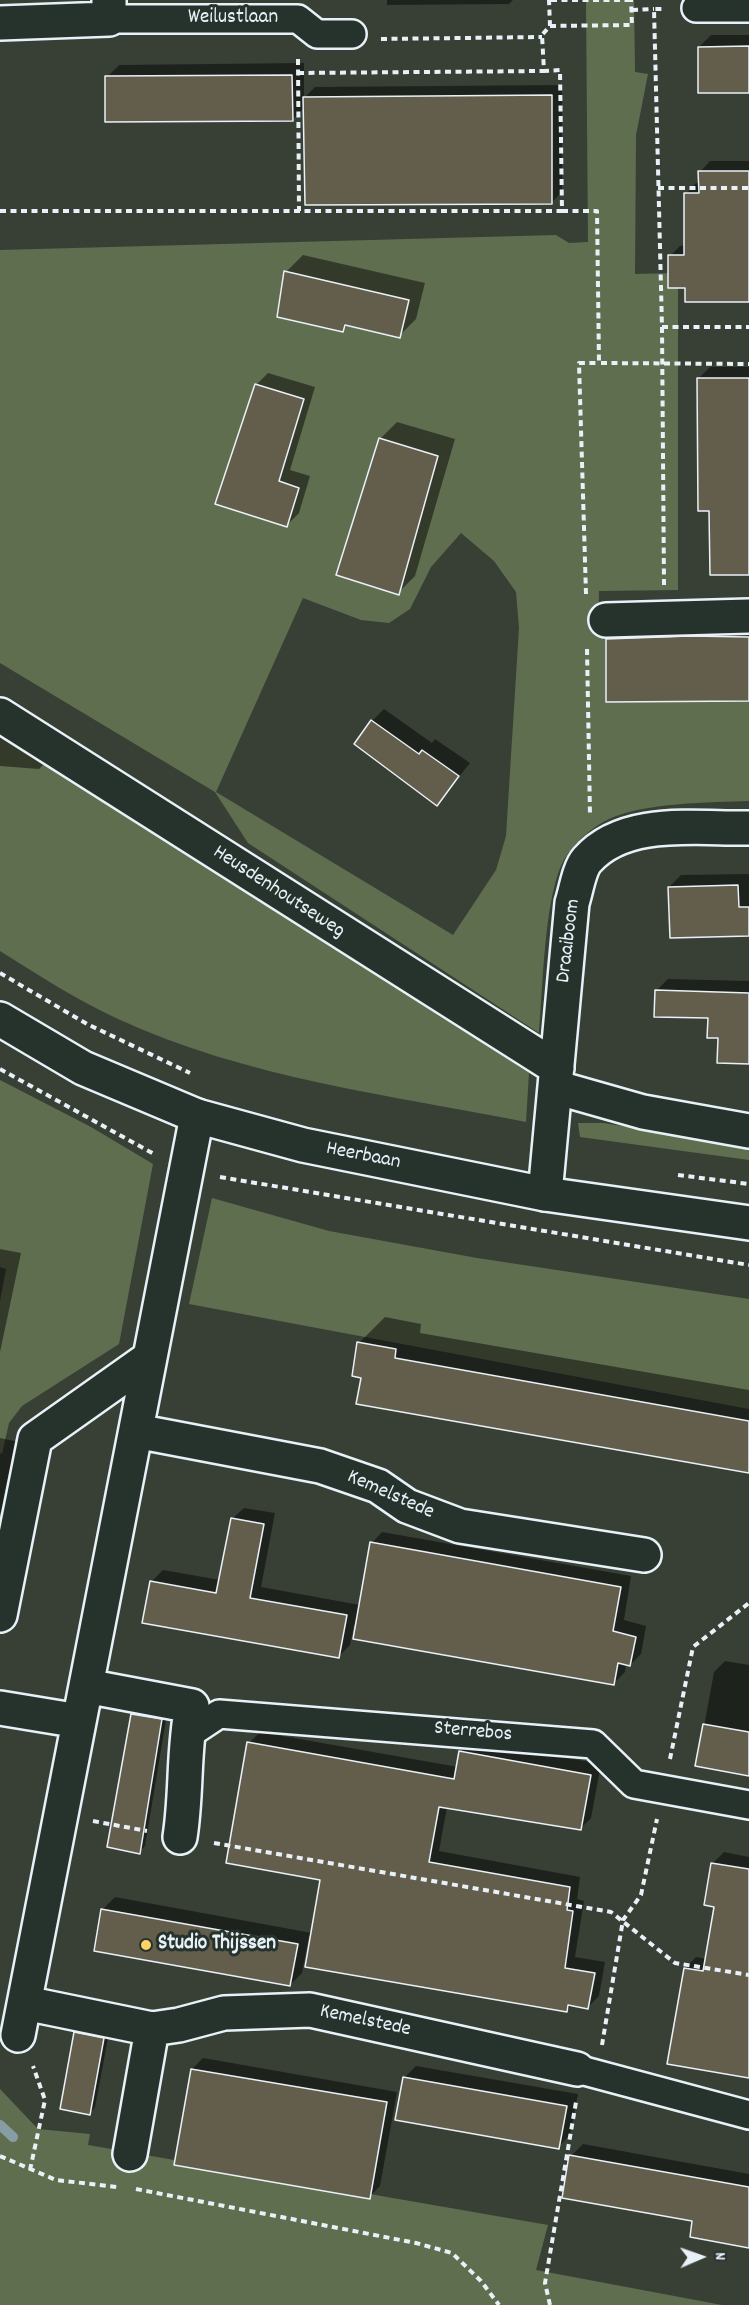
<!DOCTYPE html>
<html>
<head>
<meta charset="utf-8">
<style>
	body { margin:0 }
	#map { position:relative; width:749px; height:2305px; overflow:hidden; background:#384036; font-family:Dekko,sans-serif }
	canvas { display:block }
	.north { position:absolute; left:671px; top:2227px; width:60px; height:60px; -webkit-text-stroke:4px #26332d; paint-order:stroke; rotate:88deg; font-size:16px; font-weight:700; line-height:24px; text-align:center; color:#e8f1f8 }
	.north::after { content:''; display:block; margin:auto; width:21px; height:27px; background:#e8f1f8; clip-path:polygon(50% 0,100% 100%,50% 72%,0 100%) }
</style>
</head>
<body>
<div id="map">
<canvas width="749" height="2305"></canvas>
<div class="north">N</div>
</div>
<script>
const c = document.querySelector('canvas').getContext('2d');
c.lineJoin = 'round';
function fillPath(path, color) { c.fillStyle = color; c.fill(path, 'evenodd'); }
function trace(path, color, width, dash) { c.strokeStyle = color; c.lineWidth = width; c.lineCap = dash ? 'butt' : 'round'; c.setLineDash(dash || []); c.stroke(path); }
function drawText(font, color, halo, rows, align = 'center') {
  c.font = font + ' Dekko,sans-serif'; c.lineWidth = 6; c.setLineDash([]); c.textBaseline = 'middle'; c.strokeStyle = halo; c.fillStyle = color; for (const [text, x, y, turn = 0] of rows) {
    c.save(); c.translate(x, y); c.rotate((+turn || 0) * Math.PI / 180); c.textAlign = isNaN(turn) ? turn : align; if (halo) c.strokeText(text, 0, 0); c.fillText(text, 0, 0); c.restore();
  }
}
const green = new Path2D(`
	M 586,0 L 634,0 L 635,72 L 648,74 L 636,135 L 635,274 L 678,273 L 678,590 L 599,591 L 598,637 L 749,635 L 749,801 C 712,802 642,803 609,819 C 592,827 575,842 565,858 C 544,893 543,990 539,1033 L 248,843 L 215,792 L 0,663 L 0,250 L 556,235 L 569,243 L 588,242 ZM 461,533 L 494,561 L 516,592 L 519,628 L 506,836 L 496,870 L 453,935 L 216,792 L 303,598 L 361,620 L 389,623 L 410,609 L 431,567 Z
	M 0,736 L 253,894 L 529,1073 L 526,1122 C 389,1095 246,1078 118,1019 C 77,1000 38,975 0,951 Z
	M 0,1080 L 91,1127 L 153,1164 L 119,1344 L 22,1406 L 9,1423 L 2,1454 L 0,1453 L 0,1301 L 6,1269 L 0,1267 Z
	M 578,1123 L 603,1123 L 749,1146 L 749,1160 L 580,1137 Z
	M 212,1198 L 329,1231 L 477,1258 L 749,1299 L 749,1409 L 189,1304 Z
	M 0,2089 L 38,2129 L 90,2134 L 88,2145 L 548,2225 L 536,2270 L 722,2305 L 0,2305 Z`);
const shadow = new Path2D(`
	M 387,0 L 513,0 L 509,4 L 387,5 Z
	M 711,35 L 749,35 L 749,92 L 699,47 Z
	M 304,63 L 304,98 L 315,87 L 562,85 L 562,192 L 552,202 L 305,107 L 292,120 L 107,77 L 119,65 Z
	M 710,161 L 749,161 L 749,300 L 686,286 L 670,256 L 680,246 L 685,245 L 686,194 L 696,183 L 700,183 L 700,172 Z
	M 303,255 L 425,283 L 416,319 L 399,336 L 349,324 L 342,330 L 286,272 Z
	M 710,367 L 749,367 L 749,573 L 711,509 L 698,379 Z
	M 268,373 L 315,387 L 290,470 L 310,476 L 299,513 L 287,525 L 256,385 Z
	M 397,422 L 455,439 L 415,576 L 398,593 L 380,439 Z
	M 749,612 L 749,700 L 607,639 L 634,613 Z
	M 384,709 L 432,743 L 435,739 L 470,763 L 437,804 L 372,721 Z
	M 0,733 L 48,760 L 39,769 L 0,766 Z
	M 749,874 L 749,935 L 669,887 L 681,875 Z
	M 668,979 L 749,981 L 749,1062 L 720,1037 L 709,1017 L 656,991 Z
	M 0,1249 L 21,1253 L 0,1352 Z
	M 385,1317 L 421,1324 L 420,1333 L 749,1390 L 749,1471 L 363,1376 L 359,1343 Z
	M 0,1438 L 28,1444 L 18,1495 L 0,1513 Z
	M 244,1508 L 275,1513 L 261,1587 L 360,1605 L 372,1543 L 382,1532 L 631,1576 L 624,1620 L 646,1626 L 641,1654 L 630,1665 L 626,1664 L 625,1672 L 614,1683 L 354,1625 L 350,1645 L 339,1656 L 151,1582 L 163,1570 L 220,1580 L 232,1519 Z
	M 725,1661 L 749,1665 L 749,1775 L 697,1765 L 714,1672 Z
	M 138,1708 L 167,1714 L 145,1846 L 139,1852 L 132,1714 Z
	M 260,1732 L 458,1767 L 461,1752 L 472,1741 L 601,1764 L 591,1818 L 580,1829 L 447,1807 L 439,1851 L 580,1877 L 577,1899 L 584,1901 L 575,1957 L 605,1962 L 599,1996 L 588,2007 L 573,2004 L 566,2011 L 309,1936 L 302,1973 L 290,1985 L 103,1909 L 115,1897 L 312,1933 L 322,1879 L 249,1743 Z
	M 724,1852 L 749,1857 L 749,2077 L 685,1968 L 696,1957 L 707,1959 L 715,1906 L 713,1863 Z
	M 81,2027 L 109,2033 L 95,2107 L 90,2113 L 75,2033 Z
	M 203,2058 L 397,2092 L 380,2186 L 369,2197 L 192,2069 Z
	M 416,2066 L 578,2094 L 570,2135 L 558,2147 L 404,2078 Z
	M 583,2144 L 749,2174 L 749,2246 L 571,2156 Z`);
const stream = new Path2D(`
	M 0,2125 L 13,2137`);
const building = new Path2D(`
	M 749,46 L 749,93 L 698,93 L 698,47 Z
	M 292,75 L 293,121 L 105,122 L 105,76 Z
	M 552,95 L 552,204 L 305,205 L 303,97 Z
	M 698,171 L 749,171 L 749,302 L 685,302 L 685,288 L 668,288 L 668,255 L 684,255 L 684,193 L 699,193 Z
	M 284,271 L 409,300 L 400,338 L 345,325 L 343,332 L 277,317 Z
	M 697,378 L 749,378 L 749,575 L 710,575 L 709,511 L 698,511 Z
	M 255,384 L 304,399 L 279,481 L 299,488 L 287,527 L 215,504 Z
	M 379,438 L 438,456 L 399,595 L 336,575 Z
	M 689,636 L 749,637 L 749,701 L 606,702 L 606,639 Z
	M 371,720 L 419,754 L 422,750 L 459,776 L 437,806 L 354,744 Z
	M 738,885 L 739,907 L 749,907 L 749,936 L 670,938 L 668,887 Z
	M 655,990 L 749,993 L 749,1064 L 717,1063 L 718,1038 L 707,1038 L 708,1018 L 654,1017 Z
	M 357,1342 L 396,1349 L 395,1358 L 749,1421 L 749,1473 L 356,1404 L 361,1378 L 352,1376 Z
	M 231,1518 L 264,1524 L 250,1598 L 347,1615 L 339,1658 L 142,1623 L 150,1581 L 216,1593 Z
	M 370,1542 L 621,1587 L 613,1631 L 636,1637 L 630,1666 L 618,1663 L 614,1685 L 353,1639 Z
	M 131,1714 L 162,1719 L 140,1854 L 107,1847 Z
	M 703,1724 L 749,1732 L 749,1776 L 695,1766 Z
	M 247,1742 L 454,1779 L 459,1751 L 591,1775 L 581,1830 L 439,1807 L 429,1862 L 570,1887 L 567,1910 L 573,1911 L 565,1968 L 595,1973 L 588,2009 L 568,2005 L 567,2012 L 305,1967 L 320,1880 L 226,1863 Z
	M 711,1863 L 749,1869 L 749,2078 L 667,2064 L 684,1968 L 703,1971 L 714,1907 L 704,1905 Z
	M 101,1909 L 298,1944 L 290,1986 L 94,1951 Z
	M 74,2032 L 104,2038 L 90,2115 L 60,2109 Z
	M 191,2069 L 387,2102 L 370,2199 L 174,2165 Z
	M 403,2077 L 567,2106 L 559,2149 L 395,2120 Z
	M 569,2155 L 749,2187 L 749,2248 L 690,2237 L 692,2221 L 562,2198 Z`);
const path = new Path2D(`
	M 551,0 L 631,0
	M 632,10 L 654,9
	M 550,26 L 632,25 L 631,0
	M 381,39 L 542,37
	M 298,59 L 299,211
	M 298,73 L 544,71 L 542,35 L 550,26 L 549,0
	M 658,188 L 749,188
	M 0,211 L 562,211 L 560,70 L 544,71
	M 562,211 L 597,211 L 599,363 L 749,364
	M 662,327 L 749,327
	M 664,585 L 662,327 L 654,9 L 665,9
	M 586,594 L 579,363 L 599,363
	M 587,649 L 590,815
	M 0,973 L 87,1024 L 190,1073
	M 0,1069 L 154,1154
	M 678,1175 L 749,1184
	M 220,1177 L 749,1265
	M 670,1759 L 693,1647 L 749,1603
	M 93,1821 L 147,1831
	M 214,1843 L 611,1912 L 675,1963 L 749,1975
	M 602,2045 L 623,1920 L 641,1895 L 657,1819
	M 0,2156 L 56,2180 L 117,2187
	M 30,2170 L 45,2100 L 33,2066
	M 136,2189 L 416,2243 L 452,2253 L 481,2281 L 499,2305
	M 550,2305 L 545,2283 L 576,2102`);
const pedestrian = new Path2D(`
	M 696,8 L 749,8
	M 109,19 L 298,19 L 317,34 L 352,34
	M 186,1736 L 219,1714 L 593,1744 L 634,1784 L 749,1805
	M 577,2069 L 749,2115`);
const minor = new Path2D(`
	M 0,23 L 109,19 L 109,0
	M 606,620 L 749,616
	M 0,715 L 557,1068
	M 555,1087 L 643,1112 L 749,1131
	M 545,1194 L 572,903 C 576,891 579,869 587,860 C 625,817 698,829 749,828
	M 136,1431 L 320,1466 L 378,1486 L 407,1506 L 460,1526 L 644,1555
	M 0,1615 L 35,1439 L 148,1359
	M 86,1686 L 192,1706 C 183,1749 187,1793 180,1837
	M 0,1708 L 79,1721
	M 25,2003 L 152,2029 L 179,2025 L 224,2013 L 310,2010 L 577,2069
	M 18,2035 L 197,1116
	M 130,2154 L 152,2029`);
const tertiary = new Path2D(`
	M 0,1019 L 83,1068 L 197,1116 L 303,1145 L 545,1194 L 749,1223`);
const markers = [
	[146,1945,6,"#ffd166"]
];
const streetNames = [
	["Weilustlaan",233,19],
	["Heusdenhoutseweg",278,893,33],
	["Draaiboom",570,941,-83],
	["Heerbaan",363,1157,11],
	["Kemelstede",390,1496,24],
	["Sterrebos",473,1733,5],
	["Kemelstede",365,2022,12]
];
const poiNames = [
	["Studio Thijssen",158,1945]
];
fillPath(green, '#606e50');
fillPath(shadow, '#0007');
trace(stream, '#869ea3', 10);
fillPath(building, '#635d4c');
trace(building, '#e8f1f8', 1.5);
trace(pedestrian, '#e8f1f8', 32);
trace(minor, '#e8f1f8', 38);
trace(tertiary, '#e8f1f8', 38);
trace(path, '#e8f1f8', 4, [6, 4.5]);
trace(pedestrian, '#26332d', 27);
trace(minor, '#26332d', 33);
trace(tertiary, '#26332d', 33);
for (const [x, y, r, color] of markers) { const dot = new Path2D(); dot.arc(x, y, r, 0, 2 * Math.PI); c.fillStyle = color; c.fill(dot); trace(dot, '#26332d', 2); }
drawText('21px', '#e8f1f8', '#26332d', streetNames);
drawText('bold 21px', '#e8f1f8', '#26332d', poiNames, 'left');
</script>
</body>
</html>
